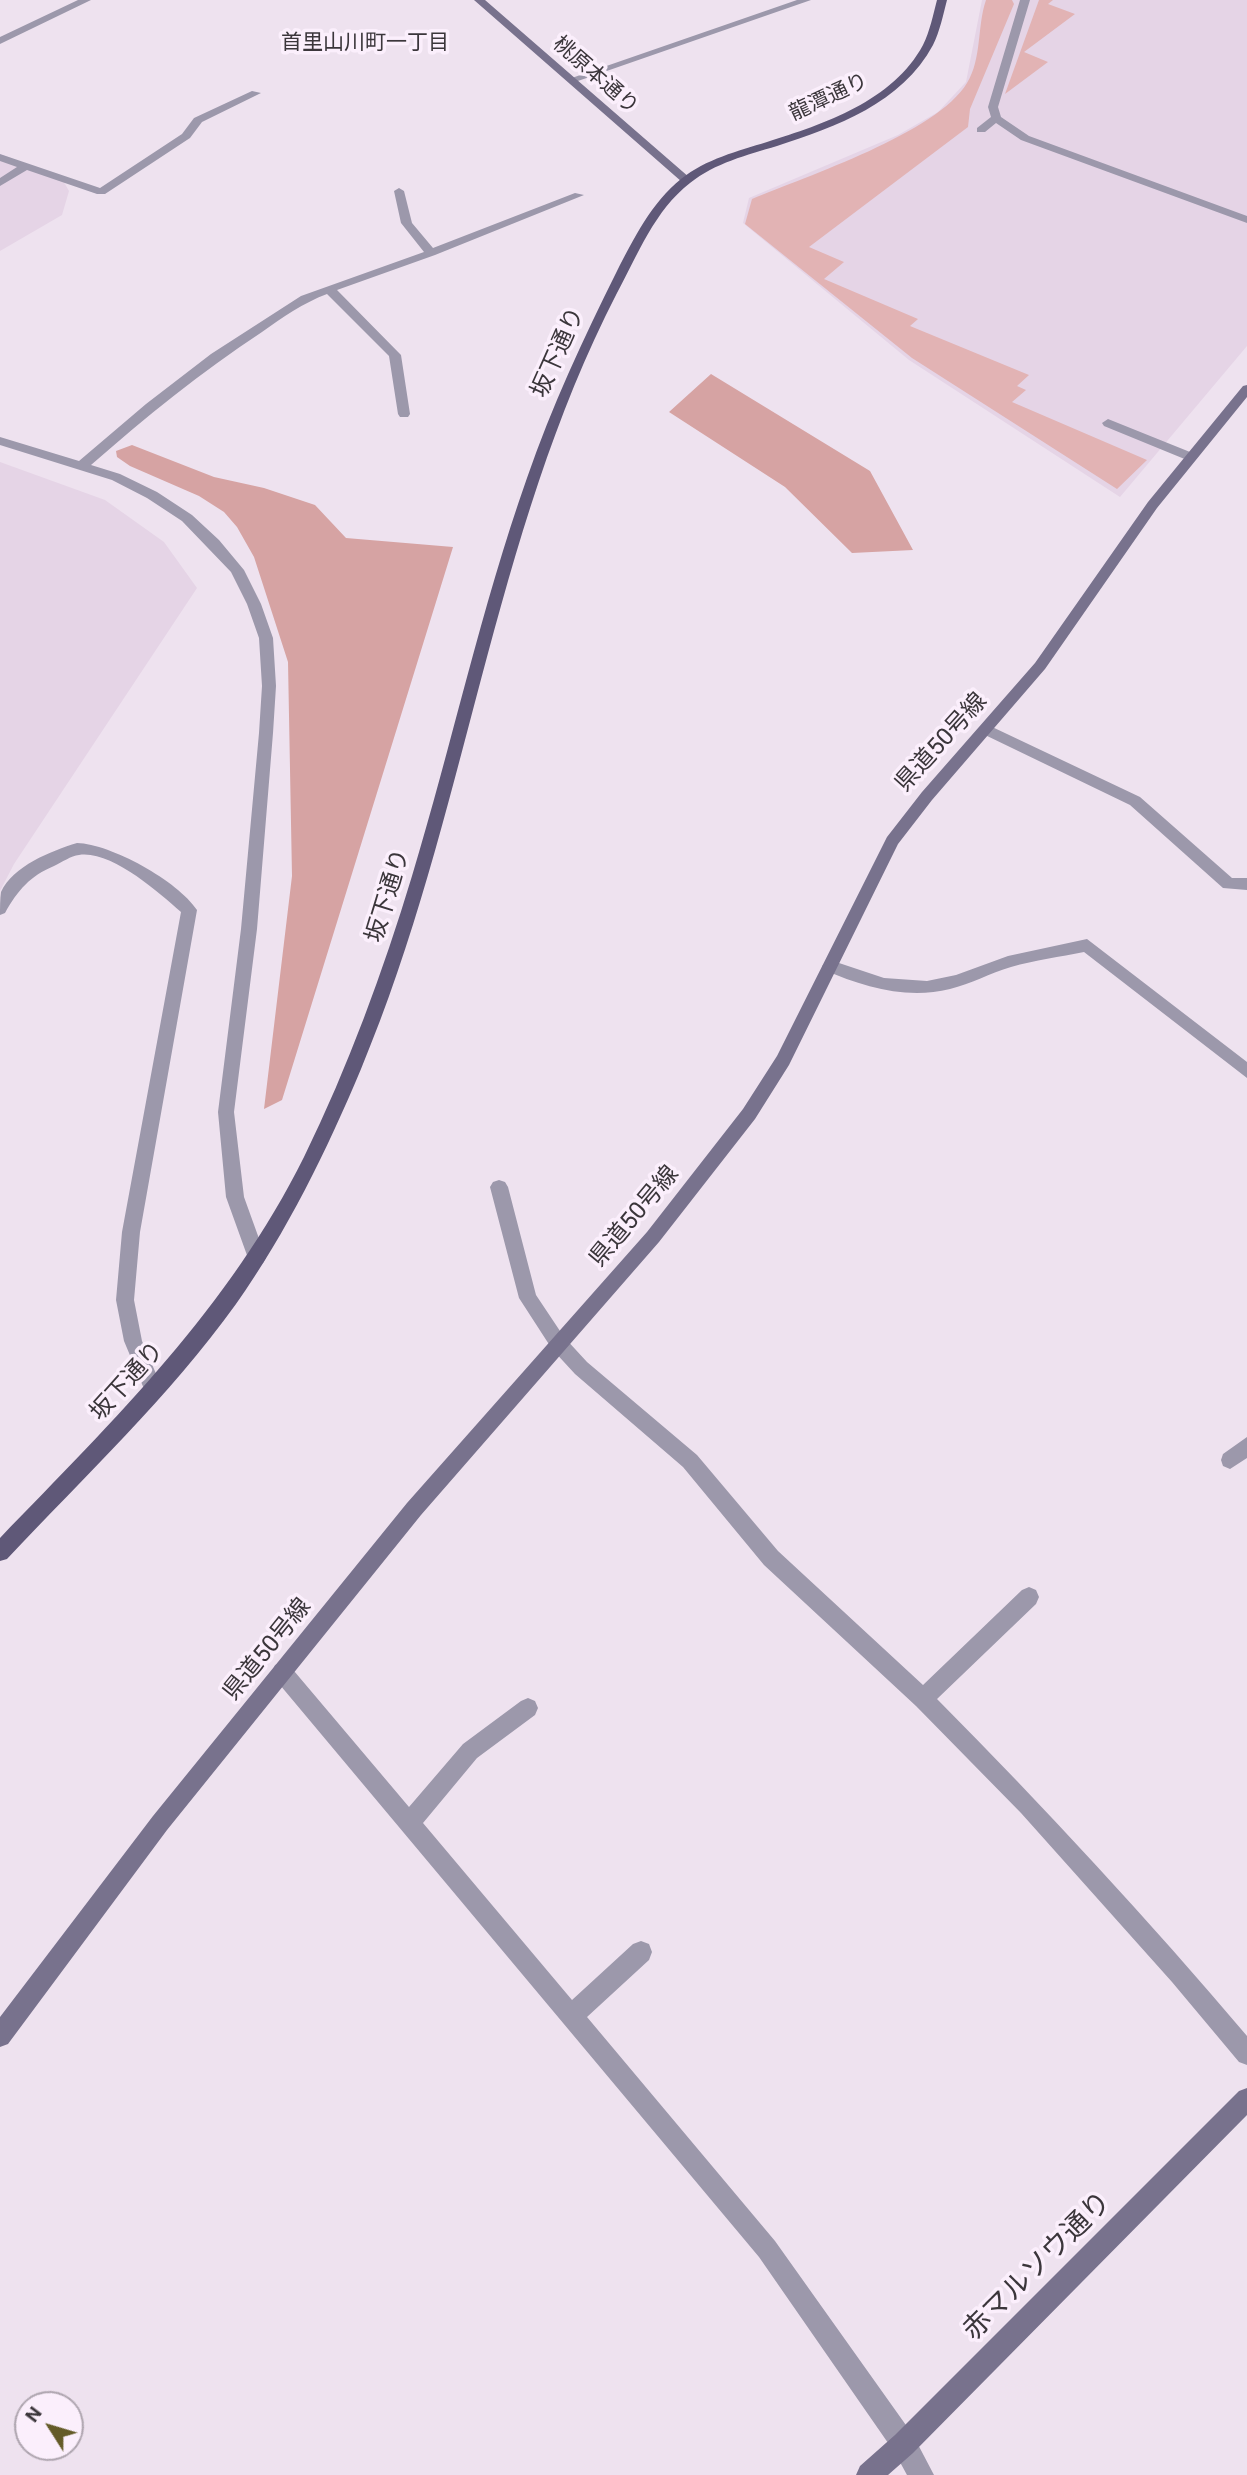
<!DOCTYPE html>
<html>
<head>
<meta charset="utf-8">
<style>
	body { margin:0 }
	#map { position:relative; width:1247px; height:2475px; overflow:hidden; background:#eee2ef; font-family:Roboto,sans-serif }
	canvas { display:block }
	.north { position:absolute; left:14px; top:2391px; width:70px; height:70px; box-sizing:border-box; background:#fbeffc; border:2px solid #aea5af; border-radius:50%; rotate:307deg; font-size:19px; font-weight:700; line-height:28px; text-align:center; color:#3b363b }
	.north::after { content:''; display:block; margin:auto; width:24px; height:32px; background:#645b28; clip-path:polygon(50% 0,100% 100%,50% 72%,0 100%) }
</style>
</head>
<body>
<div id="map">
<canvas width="1247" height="2475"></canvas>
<div class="north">N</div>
</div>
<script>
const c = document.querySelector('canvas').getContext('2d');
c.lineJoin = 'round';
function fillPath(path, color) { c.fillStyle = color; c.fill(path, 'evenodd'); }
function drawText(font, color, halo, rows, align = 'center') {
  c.font = font + ' Roboto,"Noto Sans JP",sans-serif'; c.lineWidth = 7; c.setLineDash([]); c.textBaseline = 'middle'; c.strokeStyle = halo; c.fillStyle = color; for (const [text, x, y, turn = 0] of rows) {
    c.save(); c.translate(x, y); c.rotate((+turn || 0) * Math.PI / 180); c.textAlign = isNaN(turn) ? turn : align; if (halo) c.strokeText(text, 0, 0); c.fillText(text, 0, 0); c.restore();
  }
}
const built = new Path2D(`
	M 982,0 L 1247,0 L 1247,346 L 1120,497 L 909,360 L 743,223 L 749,198 L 898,135 L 938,112 L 966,82 Z
	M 0,154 L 61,177 L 69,191 L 62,215 L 0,251 Z
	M 0,462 L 105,500 L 164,542 L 197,588 L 14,864 L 0,891 Z`);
const green = new Path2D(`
	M 986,0 L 1012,0 L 1014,4 L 970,109 L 968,127 L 809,247 L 844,262 L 824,279 L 918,319 L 910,326 L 1029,375 L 1017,386 L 1026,390 L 1012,402 L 1147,460 L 1117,489 L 912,358 L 745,224 L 752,199 C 807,176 937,133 967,83 C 982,59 977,26 986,0 Z
	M 1039,0 L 1053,0 L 1048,4 L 1075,14 L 1024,52 L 1048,62 L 1005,94 Z`);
const forest = new Path2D(`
	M 711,374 L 870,471 L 913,550 L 852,553 L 785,487 L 669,412 Z
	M 132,445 L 214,477 L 264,488 L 315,505 L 346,538 L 453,547 L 282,1100 L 264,1109 L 292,876 L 288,662 L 254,557 L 237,527 L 224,512 L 199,496 L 130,466 L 117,457 L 116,451 Z`);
const lane = new Path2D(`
	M 1020,0 L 1030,0 L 998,107 L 1001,117 L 1029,136 L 1247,216 L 1247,223 L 1021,140 L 996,123 L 985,132 L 977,132 L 977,128 L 991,117 L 988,107 Z
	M 1108,419 L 1195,454 L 1197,457 L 1191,461 L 1187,460 L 1104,426 L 1102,423 Z`);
const street = new Path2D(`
	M 78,0 L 91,0 L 0,44 L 0,37 Z
	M 797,0 L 811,0 L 575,82 L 566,80 Z
	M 252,91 L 261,93 L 202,122 L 190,138 L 105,194 L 97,194 L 27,170 L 0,186 L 0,178 L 17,167 L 0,161 L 0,154 L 100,188 L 182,134 L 194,118 Z
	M 399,188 L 404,191 L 412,223 L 433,248 L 575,193 L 584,195 L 435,255 L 337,290 L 401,355 L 410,414 L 408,417 L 400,417 L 398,414 L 389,356 L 327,294 C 303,303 283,317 262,332 C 201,372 146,417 91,465 L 120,474 L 157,492 L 192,515 L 219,540 L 244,570 L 261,604 L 273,638 L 276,686 L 273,733 L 257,929 L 234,1112 L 244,1197 L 266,1258 L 263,1263 L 257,1266 L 251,1263 L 248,1258 L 226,1197 L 218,1112 L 241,929 L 259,733 L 262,686 L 259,638 L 247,604 L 231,572 L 182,521 L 147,498 L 112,480 L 0,445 L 0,437 L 79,461 L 146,404 L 211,354 L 301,296 L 424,252 L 401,223 L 394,191 Z
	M 988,725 L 1140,797 L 1232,878 L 1247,878 L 1247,890 L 1223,888 L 1130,805 L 983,734 L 983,726 Z
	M 77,843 C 111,844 178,881 197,910 L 140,1232 L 134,1300 L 142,1341 L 163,1390 L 161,1396 L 154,1398 L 147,1396 L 124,1341 L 116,1300 L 122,1232 L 181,912 C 158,892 111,850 79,855 C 71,856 62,862 54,866 C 30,876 18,890 5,913 L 0,915 C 0,908 0,899 1,892 C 13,866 51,851 77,843 Z
	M 1087,939 L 1247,1062 L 1247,1078 L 1084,952 C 1060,957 1035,960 1011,967 C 990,973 971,984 950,989 C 907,1000 864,987 824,970 L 822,966 L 830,960 L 884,978 L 927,981 L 956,975 L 1008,956 Z
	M 499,1180 L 505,1182 L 508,1187 L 536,1295 L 564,1337 L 587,1362 L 697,1455 L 778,1551 L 923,1685 L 1022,1590 L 1029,1587 L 1036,1590 L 1039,1597 L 1036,1604 L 937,1699 C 1045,1808 1149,1920 1247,2036 L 1247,2065 L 1239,2062 L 1172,1982 L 1021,1813 L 916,1706 L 764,1565 L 683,1467 L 575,1374 L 552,1349 L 519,1298 L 490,1187 L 493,1182 Z
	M 1247,1437 L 1247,1458 L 1230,1469 L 1223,1466 L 1221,1460 L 1223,1454 Z
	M 282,1662 L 289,1665 L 409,1807 L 463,1744 L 521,1701 L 528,1698 L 535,1701 L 538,1708 L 535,1715 L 477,1758 L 423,1823 L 572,2000 L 633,1944 L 641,1941 L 649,1944 L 652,1952 L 649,1960 L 587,2017 L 775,2241 L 913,2435 L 934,2475 L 907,2475 L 895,2453 L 759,2257 L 275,1679 L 272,1672 L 275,1665 Z`);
const secondary = new Path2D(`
	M 474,0 L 485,0 L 690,178 L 690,182 L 682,182 Z
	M 1247,385 L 1247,397 L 1157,508 L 1045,669 L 932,800 L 898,844 L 789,1065 L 755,1119 L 659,1242 L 421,1515 L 167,1830 L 8,2044 L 0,2047 L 0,2017 L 153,1816 L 407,1503 L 647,1232 L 743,1109 L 777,1056 L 887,837 L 922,792 L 1035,663 L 1148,502 L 1243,386 Z
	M 1247,2088 L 1247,2115 L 913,2453 L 888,2475 L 856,2475 L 860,2466 L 895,2435 L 1239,2091 Z`);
const primary = new Path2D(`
	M 937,0 L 947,0 C 943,15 940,31 933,45 C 902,103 836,127 777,146 C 747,155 715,163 690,183 C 655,210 638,254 617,293 C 491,537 467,817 361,1069 C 327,1150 287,1232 236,1304 C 169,1397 85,1476 7,1559 L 0,1561 L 0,1538 C 115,1419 229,1308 304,1157 C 348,1067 383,972 412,876 C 452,744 481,608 527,478 C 552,406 583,339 617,271 C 634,238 652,202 681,179 C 706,159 738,151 767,142 C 824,124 893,101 923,45 C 930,31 933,15 937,0 Z`);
const farNeighbourhoodnames = [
	["首里山川町一丁目",365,44]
];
const farStreetnames = [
	["桃原本通り",595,76,41],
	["龍潭通り",829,98,-25]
];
const streetNames = [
	["坂下通り",559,353,-66],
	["県道50号線",942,743,-48],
	["坂下通り",389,896,-73],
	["県道50号線",635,1217,-50],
	["坂下通り",128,1382,-48],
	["県道50号線",268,1650,-51]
];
const nearStreetnames = [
	["赤マルソウ通り",1038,2267,-45]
];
fillPath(built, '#e5d4e6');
fillPath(green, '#e2b3b4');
fillPath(forest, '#d6a3a3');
fillPath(lane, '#9c98ab');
fillPath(street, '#9c98ab');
fillPath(secondary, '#78728d');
fillPath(primary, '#5f5878');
drawText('21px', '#3b363b', '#fbeffc', farNeighbourhoodnames);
drawText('21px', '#3b363b', '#fbeffc', farStreetnames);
drawText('24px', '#3b363b', '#fbeffc', streetNames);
drawText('28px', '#3b363b', '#fbeffc', nearStreetnames);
</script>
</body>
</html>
